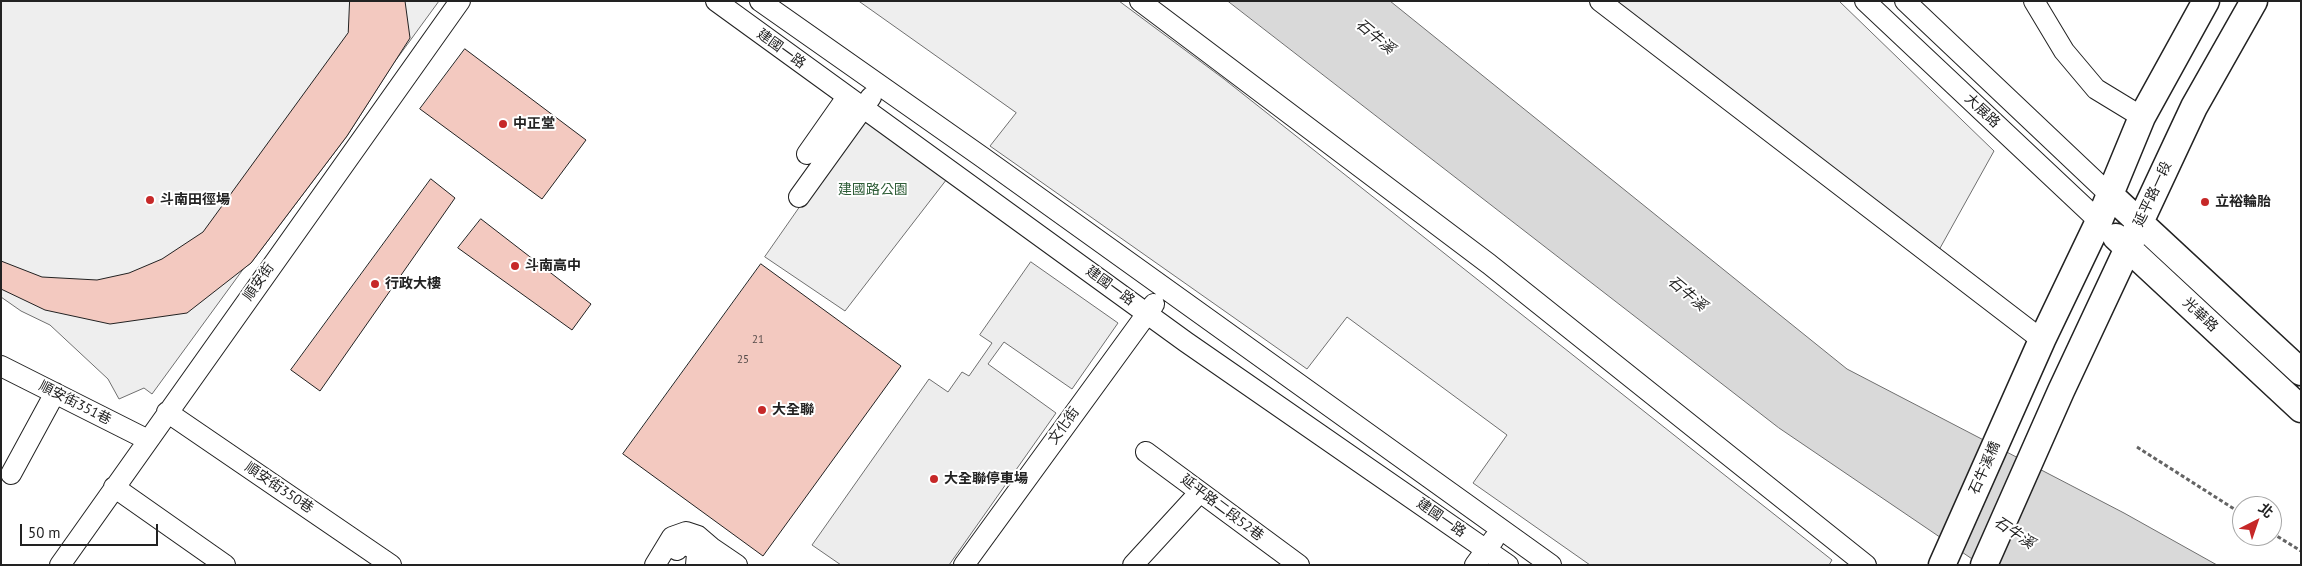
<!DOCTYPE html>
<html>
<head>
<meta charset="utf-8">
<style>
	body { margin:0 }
	#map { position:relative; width:2302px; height:566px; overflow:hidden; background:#fff; font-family:"PT Sans","Noto Sans TC",sans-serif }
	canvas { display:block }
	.frame { position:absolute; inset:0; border:2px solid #222; pointer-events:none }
	.north { position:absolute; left:2232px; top:496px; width:50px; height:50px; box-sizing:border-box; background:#fff; border:1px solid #a7a7a7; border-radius:50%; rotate:41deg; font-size:14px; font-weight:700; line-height:20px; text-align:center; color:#222 }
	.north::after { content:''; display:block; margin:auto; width:18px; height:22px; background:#c62828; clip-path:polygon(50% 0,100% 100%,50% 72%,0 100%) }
	.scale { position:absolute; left:20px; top:524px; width:138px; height:22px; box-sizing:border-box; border:2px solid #222; border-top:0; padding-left:6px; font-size:15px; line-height:18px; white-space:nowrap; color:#222; -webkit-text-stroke:4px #fff; paint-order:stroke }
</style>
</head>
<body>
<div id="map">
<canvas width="2302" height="566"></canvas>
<div class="frame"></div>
<div class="north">北</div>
<div class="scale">50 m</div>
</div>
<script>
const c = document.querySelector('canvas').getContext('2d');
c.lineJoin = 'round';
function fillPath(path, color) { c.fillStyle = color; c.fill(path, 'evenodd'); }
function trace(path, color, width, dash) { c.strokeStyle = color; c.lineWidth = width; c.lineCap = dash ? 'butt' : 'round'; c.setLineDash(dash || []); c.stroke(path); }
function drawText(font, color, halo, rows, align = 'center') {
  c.font = font + ' "PT Sans","Noto Sans TC",sans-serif'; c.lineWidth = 4; c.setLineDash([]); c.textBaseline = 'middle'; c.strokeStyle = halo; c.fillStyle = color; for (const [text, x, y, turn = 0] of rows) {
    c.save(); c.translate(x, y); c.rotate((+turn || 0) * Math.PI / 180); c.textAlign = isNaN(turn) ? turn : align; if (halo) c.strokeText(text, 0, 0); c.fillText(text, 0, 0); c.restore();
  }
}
const green = new Path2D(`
	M 1,1 L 439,1 L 393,64 L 347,136 L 251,263 L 244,268 L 152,394 L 144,388 L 119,399 L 108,379 L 50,325 L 21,311 L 1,297 Z
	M 859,1 L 1119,1 L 1224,79 L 1832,560 L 1829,565 L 1590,565 L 1473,483 L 1507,435 L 1347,317 L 1307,369 L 990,146 L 1016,113 Z
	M 1615,1 L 1839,1 L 1994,151 L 1939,250 Z
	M 862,118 L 950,175 L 845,311 L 765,257 Z`);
const parking = new Path2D(`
	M 1031,262 L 1118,323 L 1072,389 L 1004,342 L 988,364 L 1056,413 L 949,565 L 841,565 L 812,545 L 929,379 L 948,392 L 962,372 L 969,376 L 992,343 L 980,335 Z`);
const water = new Path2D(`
	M 1228,1 L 1390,1 L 1847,369 L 2124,513 L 2217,565 L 1981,565 L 1779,428 Z`);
const building = new Path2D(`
	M 350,1 L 405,1 L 410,38 L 347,136 L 251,263 L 187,313 L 110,324 L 45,310 L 1,289 L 1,261 L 42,277 L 97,280 L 129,273 L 162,259 L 203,232 L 348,33 Z
	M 465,49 L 586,140 L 542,199 L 420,109 Z
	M 431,179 L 455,198 L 320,391 L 291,370 Z
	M 481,219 L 591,304 L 572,330 L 458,248 Z
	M 761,264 L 901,366 L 763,556 L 623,454 Z`);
const path = new Path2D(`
	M 2137,447 L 2242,514
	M 2272,533 L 2301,551`);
const minor = new Path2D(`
	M 716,1 L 1186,342 L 1508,565
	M 760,1 L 982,157 L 1551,565
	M 1140,1 L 1489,264 L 1866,565
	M 1600,1 L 2042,340
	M 1865,1 L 2099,221
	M 1905,1 L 2109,194
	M 2034,1 L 2064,51 L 2096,89 L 2142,117
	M 807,154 L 847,97
	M 799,197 L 871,97
	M 1,366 L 148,440
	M 167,412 L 391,565
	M 1146,452 L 1299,565
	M 11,474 L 55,393
	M 114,487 L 225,565
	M 712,548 L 737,565
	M 677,550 L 681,544 L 694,548 L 697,554 L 696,565
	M 60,565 L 460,1
	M 655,565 L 672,537 L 686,532 L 698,536 L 712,548 L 711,565
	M 964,565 L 1154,304
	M 1133,565 L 1200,492
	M 1475,565 L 1494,539`);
const major = new Path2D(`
	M 2109,194 L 2301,372
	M 2116,237 L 2301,409
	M 1942,565 L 2042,340 L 2099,221 L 2142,117 L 2206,1
	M 1984,565 L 2061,391 L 2194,107 L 2254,1`);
const markers = [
	[503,124,5,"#c62828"],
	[150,200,5,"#c62828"],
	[2205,202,5,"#c62828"],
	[515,266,5,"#c62828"],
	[375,284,5,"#c62828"],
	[762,410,5,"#c62828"],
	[934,479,5,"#c62828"]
];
const numberNames = [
	["21",758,340],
	["25",743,360]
];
const streetNames = [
	["建國一路",781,49,36],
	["大展路",1982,111,43],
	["延平路一段",2153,194,-65],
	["順安街",259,282,-55],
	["建國一路",1110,286,36],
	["光華路",2200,315,43],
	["順安街351巷",75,403,27],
	["文化街",1064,426,-54],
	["石牛溪橋",1985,468,-66],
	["順安街350巷",279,488,34],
	["延平路二段52巷",1222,508,37],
	["建國一路",1441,518,35]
];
const poiNames = [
	["中正堂",513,124],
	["斗南田徑場",160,200],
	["立裕輪胎",2215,202],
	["斗南高中",525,266],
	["行政大樓",385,284],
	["大全聯",772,410],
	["大全聯停車場",944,479]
];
const parkNames = [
	["建國路公園",873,190]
];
const waterNames = [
	["石牛溪",1375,37,40],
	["石牛溪",1687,294,40],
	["石牛溪",2014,533,34]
];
fillPath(green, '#eee');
trace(green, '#6f6f6f', 1);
fillPath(parking, '#ededed');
trace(parking, '#6f6f6f', 1);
fillPath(water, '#d9d9d9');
trace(water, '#6f6f6f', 1);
fillPath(building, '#f3c9c0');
trace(building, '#222', 1);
trace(minor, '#222', 22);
trace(major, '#222', 29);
trace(path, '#646464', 3, [4, 2.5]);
trace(minor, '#fff', 20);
trace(major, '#fff', 26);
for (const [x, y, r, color] of markers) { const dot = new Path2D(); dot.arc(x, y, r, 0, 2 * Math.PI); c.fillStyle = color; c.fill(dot); trace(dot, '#fff', 2); }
drawText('11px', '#564c4a', null, numberNames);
drawText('14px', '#222', '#fff', streetNames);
drawText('bold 14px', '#222', '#fff', poiNames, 'left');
drawText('14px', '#2f5e38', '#fff', parkNames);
drawText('italic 15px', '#222', '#fff', waterNames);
</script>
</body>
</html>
